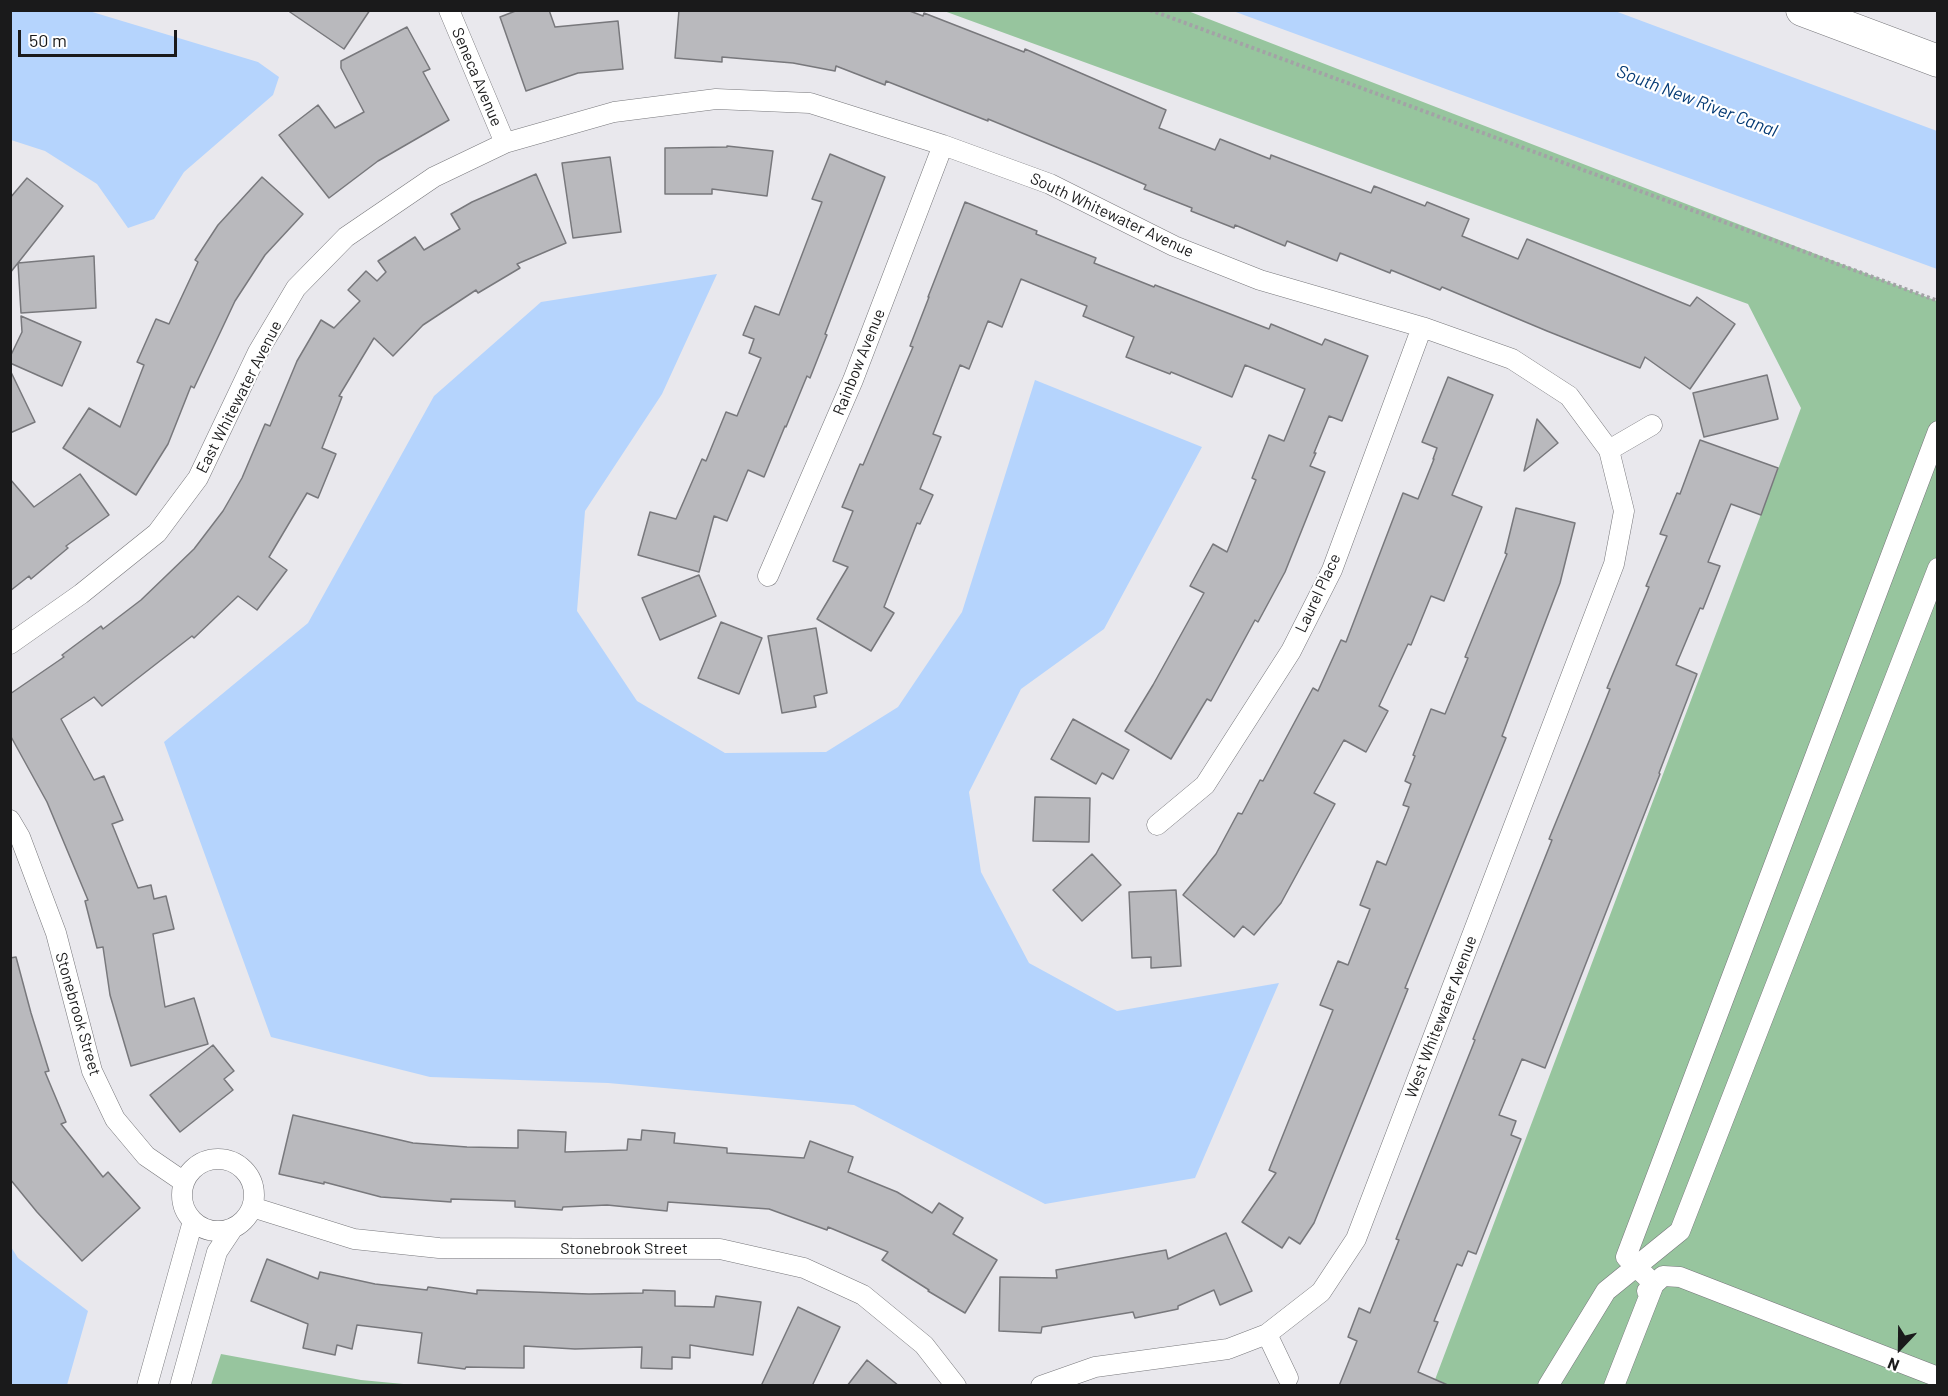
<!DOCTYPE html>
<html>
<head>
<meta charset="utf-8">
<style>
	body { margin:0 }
	#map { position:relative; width:1948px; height:1396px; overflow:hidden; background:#e9e8ed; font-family:Barlow,sans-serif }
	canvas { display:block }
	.frame { position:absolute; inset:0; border:12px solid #1a1a1b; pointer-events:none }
	.north { position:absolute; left:1870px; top:1318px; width:60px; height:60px; -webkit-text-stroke:4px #fff; paint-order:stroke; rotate:202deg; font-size:16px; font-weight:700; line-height:24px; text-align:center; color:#1a1a1b }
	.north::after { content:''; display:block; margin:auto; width:21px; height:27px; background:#1a1a1b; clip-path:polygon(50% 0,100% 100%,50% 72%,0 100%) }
	.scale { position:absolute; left:18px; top:30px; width:159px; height:27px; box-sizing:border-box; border:3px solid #1a1a1b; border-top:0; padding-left:8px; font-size:18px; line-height:21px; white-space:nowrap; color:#1a1a1b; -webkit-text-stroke:4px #fff; paint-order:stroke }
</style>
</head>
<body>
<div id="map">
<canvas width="1948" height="1396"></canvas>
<div class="frame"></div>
<div class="north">N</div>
<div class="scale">50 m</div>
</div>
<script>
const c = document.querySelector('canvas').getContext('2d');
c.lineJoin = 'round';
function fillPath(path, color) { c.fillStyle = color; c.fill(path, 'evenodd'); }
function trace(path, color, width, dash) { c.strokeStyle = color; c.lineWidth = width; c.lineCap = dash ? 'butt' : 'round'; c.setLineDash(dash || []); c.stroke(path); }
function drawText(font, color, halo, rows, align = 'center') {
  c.font = font + ' Barlow,sans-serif'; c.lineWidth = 4.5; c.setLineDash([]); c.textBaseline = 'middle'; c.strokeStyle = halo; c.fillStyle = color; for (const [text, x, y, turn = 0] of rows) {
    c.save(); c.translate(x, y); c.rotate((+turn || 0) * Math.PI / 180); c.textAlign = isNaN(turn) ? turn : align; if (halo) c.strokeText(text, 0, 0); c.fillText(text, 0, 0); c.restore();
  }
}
const green = new Path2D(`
	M 944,11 L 1188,11 L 1937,301 L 1937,1385 L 1433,1385 L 1801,408 L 1748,304 Z
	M 221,1354 L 361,1380 L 414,1385 L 211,1385 Z`);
const water = new Path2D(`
	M 11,10 L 89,11 L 258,62 L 279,77 L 273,95 L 184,172 L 154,219 L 128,228 L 97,184 L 45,151 L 11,140 Z
	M 1233,11 L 1615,11 L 1937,131 L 1937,269 Z
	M 717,274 L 662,394 L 585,511 L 577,611 L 637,701 L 725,753 L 826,752 L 898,707 L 962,612 L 1035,380 L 1202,447 L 1104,629 L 1021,689 L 969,792 L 981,872 L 1029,963 L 1117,1011 L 1279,983 L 1195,1178 L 1045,1204 L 854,1105 L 608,1083 L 430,1077 L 271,1037 L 164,742 L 308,623 L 434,396 L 541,302 Z
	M 11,1247 L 18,1258 L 88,1311 L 67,1385 L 11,1385 Z`);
const building = new Path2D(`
	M 287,10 L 370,10 L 344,49 Z
	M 518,10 L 549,10 L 555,27 L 618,21 L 623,69 L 578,73 L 526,91 L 500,17 Z
	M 679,10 L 907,10 L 923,16 L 924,13 L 1024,52 L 1025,49 L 1166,110 L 1159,128 L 1215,150 L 1220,139 L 1270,159 L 1271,155 L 1371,193 L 1374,186 L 1425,206 L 1427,202 L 1469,219 L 1462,236 L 1518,259 L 1527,239 L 1690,306 L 1697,297 L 1735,324 L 1690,389 L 1645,357 L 1640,368 L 1547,331 L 1442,287 L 1440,290 L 1391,270 L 1390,273 L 1340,253 L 1337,261 L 1287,241 L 1285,246 L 1235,225 L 1234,228 L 1191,211 L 1192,208 L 1144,189 L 1146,185 L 1095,163 L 988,119 L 988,121 L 886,81 L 885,85 L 836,66 L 835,71 L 793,63 L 722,57 L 722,62 L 675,58 Z
	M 407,27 L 430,69 L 423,72 L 449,120 L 378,161 L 329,198 L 279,135 L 318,105 L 335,128 L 364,112 L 341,68 L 341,61 Z
	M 727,146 L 773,151 L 767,196 L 712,189 L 712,194 L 665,194 L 665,148 L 727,147 Z
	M 830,154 L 885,177 L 825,334 L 827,335 L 810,378 L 807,376 L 786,427 L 785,426 L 764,477 L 748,470 L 727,521 L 714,516 L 699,572 L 638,555 L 650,512 L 676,519 L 702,459 L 706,461 L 726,412 L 737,416 L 761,358 L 749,353 L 754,339 L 743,335 L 755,306 L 779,315 L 822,202 L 812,199 Z
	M 610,157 L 621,232 L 573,238 L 562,163 Z
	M 536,174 L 566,243 L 517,264 L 520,268 L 478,293 L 476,290 L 423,325 L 393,356 L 374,338 L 339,396 L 342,397 L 322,448 L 336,454 L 318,498 L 307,493 L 269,557 L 287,570 L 257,610 L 238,596 L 194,638 L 192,636 L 102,706 L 94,697 L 61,719 L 94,780 L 104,776 L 123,820 L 112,824 L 138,888 L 151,885 L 154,899 L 166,896 L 174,929 L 153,934 L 165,1007 L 194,998 L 208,1044 L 131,1066 L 110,995 L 103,947 L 97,948 L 85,901 L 88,900 L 47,802 L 10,735 L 10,694 L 64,657 L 62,655 L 101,626 L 103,629 L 141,600 L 194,549 L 223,511 L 242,478 L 265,424 L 270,426 L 297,361 L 321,320 L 334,328 L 360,301 L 348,290 L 366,271 L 377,281 L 386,272 L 378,261 L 415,237 L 424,250 L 460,229 L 451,214 L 472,202 Z
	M 262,177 L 303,214 L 265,255 L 235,301 L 194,388 L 191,386 L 168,444 L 136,495 L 63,448 L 89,408 L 120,427 L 144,365 L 137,362 L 156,319 L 169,324 L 198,262 L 195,260 L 218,225 Z
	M 27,178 L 63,206 L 10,273 L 10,198 Z
	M 965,202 L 1037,231 L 1036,234 L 1096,258 L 1094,263 L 1154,287 L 1155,285 L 1269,329 L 1271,324 L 1322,345 L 1325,339 L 1368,356 L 1342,421 L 1329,416 L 1314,453 L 1316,453 L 1310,466 L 1325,472 L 1285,572 L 1258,622 L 1255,620 L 1211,701 L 1207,699 L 1171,759 L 1125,731 L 1153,685 L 1204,593 L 1190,586 L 1213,544 L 1227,552 L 1256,480 L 1252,478 L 1269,435 L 1284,441 L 1305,389 L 1245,365 L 1232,397 L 1171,372 L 1170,374 L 1126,357 L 1134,337 L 1083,316 L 1087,306 L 1021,279 L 1002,327 L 988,321 L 969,369 L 960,365 L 933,434 L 941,437 L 920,489 L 933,495 L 920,524 L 917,523 L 884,607 L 894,613 L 871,651 L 817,619 L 848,567 L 833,561 L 853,511 L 842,507 L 860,464 L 863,465 L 913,347 L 910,346 L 929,297 L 928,297 Z
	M 94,256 L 96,308 L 21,313 L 18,263 Z
	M 21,316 L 81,342 L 62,386 L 10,363 L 10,357 L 22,332 Z
	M 10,370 L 35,422 L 10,433 Z
	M 1767,375 L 1778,419 L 1704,437 L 1693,393 Z
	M 1448,377 L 1493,395 L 1452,495 L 1482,507 L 1444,601 L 1431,596 L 1411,645 L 1408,644 L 1379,706 L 1388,711 L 1366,752 L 1344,740 L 1314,793 L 1335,804 L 1281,903 L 1254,935 L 1243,926 L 1234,937 L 1183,895 L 1216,854 L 1238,813 L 1242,814 L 1260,780 L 1263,781 L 1313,688 L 1318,691 L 1341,640 L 1346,642 L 1403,493 L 1418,499 L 1434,459 L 1433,459 L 1437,448 L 1422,442 Z
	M 1537,419 L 1558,443 L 1524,471 Z
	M 1700,440 L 1778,468 L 1761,515 L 1731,504 L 1708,562 L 1720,566 L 1703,609 L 1700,608 L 1676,665 L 1697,674 L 1659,773 L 1660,774 L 1545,1068 L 1522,1059 L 1499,1115 L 1516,1121 L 1511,1135 L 1521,1139 L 1476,1254 L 1468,1251 L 1462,1266 L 1457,1264 L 1434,1321 L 1438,1322 L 1418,1372 L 1450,1386 L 1339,1386 L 1357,1341 L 1348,1337 L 1359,1308 L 1370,1313 L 1399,1240 L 1396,1239 L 1475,1040 L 1473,1039 L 1552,840 L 1549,839 L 1590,739 L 1610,689 L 1607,688 L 1649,587 L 1646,586 L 1667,536 L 1660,534 L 1677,493 L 1680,494 Z
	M 80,474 L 109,515 L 66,546 L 68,548 L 31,579 L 29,576 L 10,591 L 10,479 L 34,507 Z
	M 1516,508 L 1575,523 L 1560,583 L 1502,736 L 1506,738 L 1405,988 L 1408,989 L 1314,1223 L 1300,1244 L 1289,1237 L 1282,1248 L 1242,1222 L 1276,1173 L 1269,1170 L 1333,1010 L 1320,1005 L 1338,961 L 1348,965 L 1370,909 L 1360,905 L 1377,861 L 1386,865 L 1409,807 L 1403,805 L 1411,784 L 1405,781 L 1415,756 L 1413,755 L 1431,709 L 1445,714 L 1468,658 L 1465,657 L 1507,554 L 1505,553 Z
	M 699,575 L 716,616 L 660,640 L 642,598 Z
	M 721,622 L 762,638 L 739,694 L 698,678 Z
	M 816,628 L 827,693 L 814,696 L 816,707 L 782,713 L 768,636 Z
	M 1073,719 L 1129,750 L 1113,779 L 1102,773 L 1096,784 L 1051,759 Z
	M 1035,797 L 1090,798 L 1089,842 L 1033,841 Z
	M 1092,854 L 1121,885 L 1082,921 L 1053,890 Z
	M 1176,890 L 1181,966 L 1151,968 L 1151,957 L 1132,958 L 1129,892 Z
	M 16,957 L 31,1013 L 49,1071 L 45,1072 L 66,1122 L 61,1124 L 103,1177 L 108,1172 L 140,1208 L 82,1261 L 37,1212 L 10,1179 L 10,958 Z
	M 213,1045 L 234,1071 L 224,1079 L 233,1090 L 180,1132 L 150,1095 Z
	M 293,1115 L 413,1143 L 467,1147 L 518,1148 L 518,1130 L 566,1132 L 565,1152 L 627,1150 L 628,1139 L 641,1140 L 642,1130 L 675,1133 L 674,1143 L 727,1148 L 727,1153 L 804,1158 L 810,1141 L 853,1157 L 848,1172 L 897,1192 L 932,1213 L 939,1203 L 963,1218 L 953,1234 L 997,1260 L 965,1313 L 928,1291 L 929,1290 L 882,1260 L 888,1252 L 828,1227 L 827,1230 L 769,1209 L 668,1202 L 667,1211 L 607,1205 L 563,1207 L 562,1210 L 515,1207 L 515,1201 L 451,1199 L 451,1202 L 381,1197 L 324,1182 L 324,1184 L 279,1174 Z
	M 1226,1233 L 1252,1291 L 1220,1305 L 1214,1290 L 1178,1306 L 1178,1309 L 1135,1318 L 1133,1312 L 1042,1327 L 1041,1333 L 999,1331 L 1000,1277 L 1057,1278 L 1056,1270 L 1166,1250 L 1168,1259 Z
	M 267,1259 L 318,1279 L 320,1272 L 375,1284 L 427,1290 L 428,1287 L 477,1294 L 477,1290 L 589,1294 L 643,1293 L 643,1290 L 675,1291 L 675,1306 L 714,1307 L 716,1296 L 761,1302 L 753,1355 L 690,1345 L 690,1358 L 672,1357 L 672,1369 L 641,1368 L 642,1347 L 575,1349 L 524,1346 L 524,1368 L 466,1367 L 465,1369 L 418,1363 L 422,1333 L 357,1325 L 352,1349 L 337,1345 L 335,1355 L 303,1348 L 308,1324 L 251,1301 Z
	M 798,1307 L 840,1327 L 812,1386 L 761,1386 Z
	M 867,1360 L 899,1386 L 847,1386 Z`);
const path = new Path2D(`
	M 1150,10 L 1938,301`);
const street = new Path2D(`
	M 449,10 L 505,143
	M 1609,450 L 1652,425
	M 768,576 L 853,380 L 943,145
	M 10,644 L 81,594 L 157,533 L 198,478 L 258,352 L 296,288 L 346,237 L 434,177 L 505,143 L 614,112 L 716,99 L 810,103 L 943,145 L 1050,184 L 1174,246 L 1260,280 L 1422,327 L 1512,359 L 1569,396 L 1609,450 L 1624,511 L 1614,564 L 1356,1239 L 1321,1292 L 1267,1334 L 1228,1349 L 1095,1367 L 1041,1386
	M 10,820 L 20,837 L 56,933 L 92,1071 L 115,1119 L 146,1156 L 184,1182
	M 1157,825 L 1205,785 L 1291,651 L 1332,570 L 1422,327
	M182 1195a36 36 0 1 1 72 0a36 36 0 1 1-72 0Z
	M 252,1207 L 354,1239 L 439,1248 L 720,1249 L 804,1268 L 863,1295 L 924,1345 L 956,1386
	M 1647,1291 L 1663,1276 L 1680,1277 L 1938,1377
	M 1267,1334 L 1288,1378
	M 147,1386 L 193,1221
	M 180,1386 L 217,1252 L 233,1228
	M 1548,1386 L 1606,1291 L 1680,1231 L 1938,568
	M 1614,1386 L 1654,1284 L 1626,1257 L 1938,431`);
const primary = new Path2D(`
	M 1802,10 L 1938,61`);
const streetNames = [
	["Seneca Avenue",477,77,67],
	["South Whitewater Avenue",1112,215,25],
	["Rainbow Avenue",859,362,-68],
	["East Whitewater Avenue",239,397,-63],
	["Laurel Place",1318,593,-65],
	["Stonebrook Street",78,1014,74],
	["West Whitewater Avenue",1441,1017,-69],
	["Stonebrook Street",624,1249]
];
const waterNames = [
	["South New River Canal",1697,101,21]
];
fillPath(green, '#97c59e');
fillPath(water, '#b5d4fd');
fillPath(building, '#b9b9bd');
trace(building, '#78787c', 1.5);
trace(street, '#77777b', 21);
trace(primary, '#77777b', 33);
trace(path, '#a3a2a6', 4, [3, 3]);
trace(street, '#fff', 20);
trace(primary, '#fff', 32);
drawText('16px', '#1a1a1b', '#fff', streetNames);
drawText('italic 18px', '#053b75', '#fff', waterNames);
</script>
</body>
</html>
